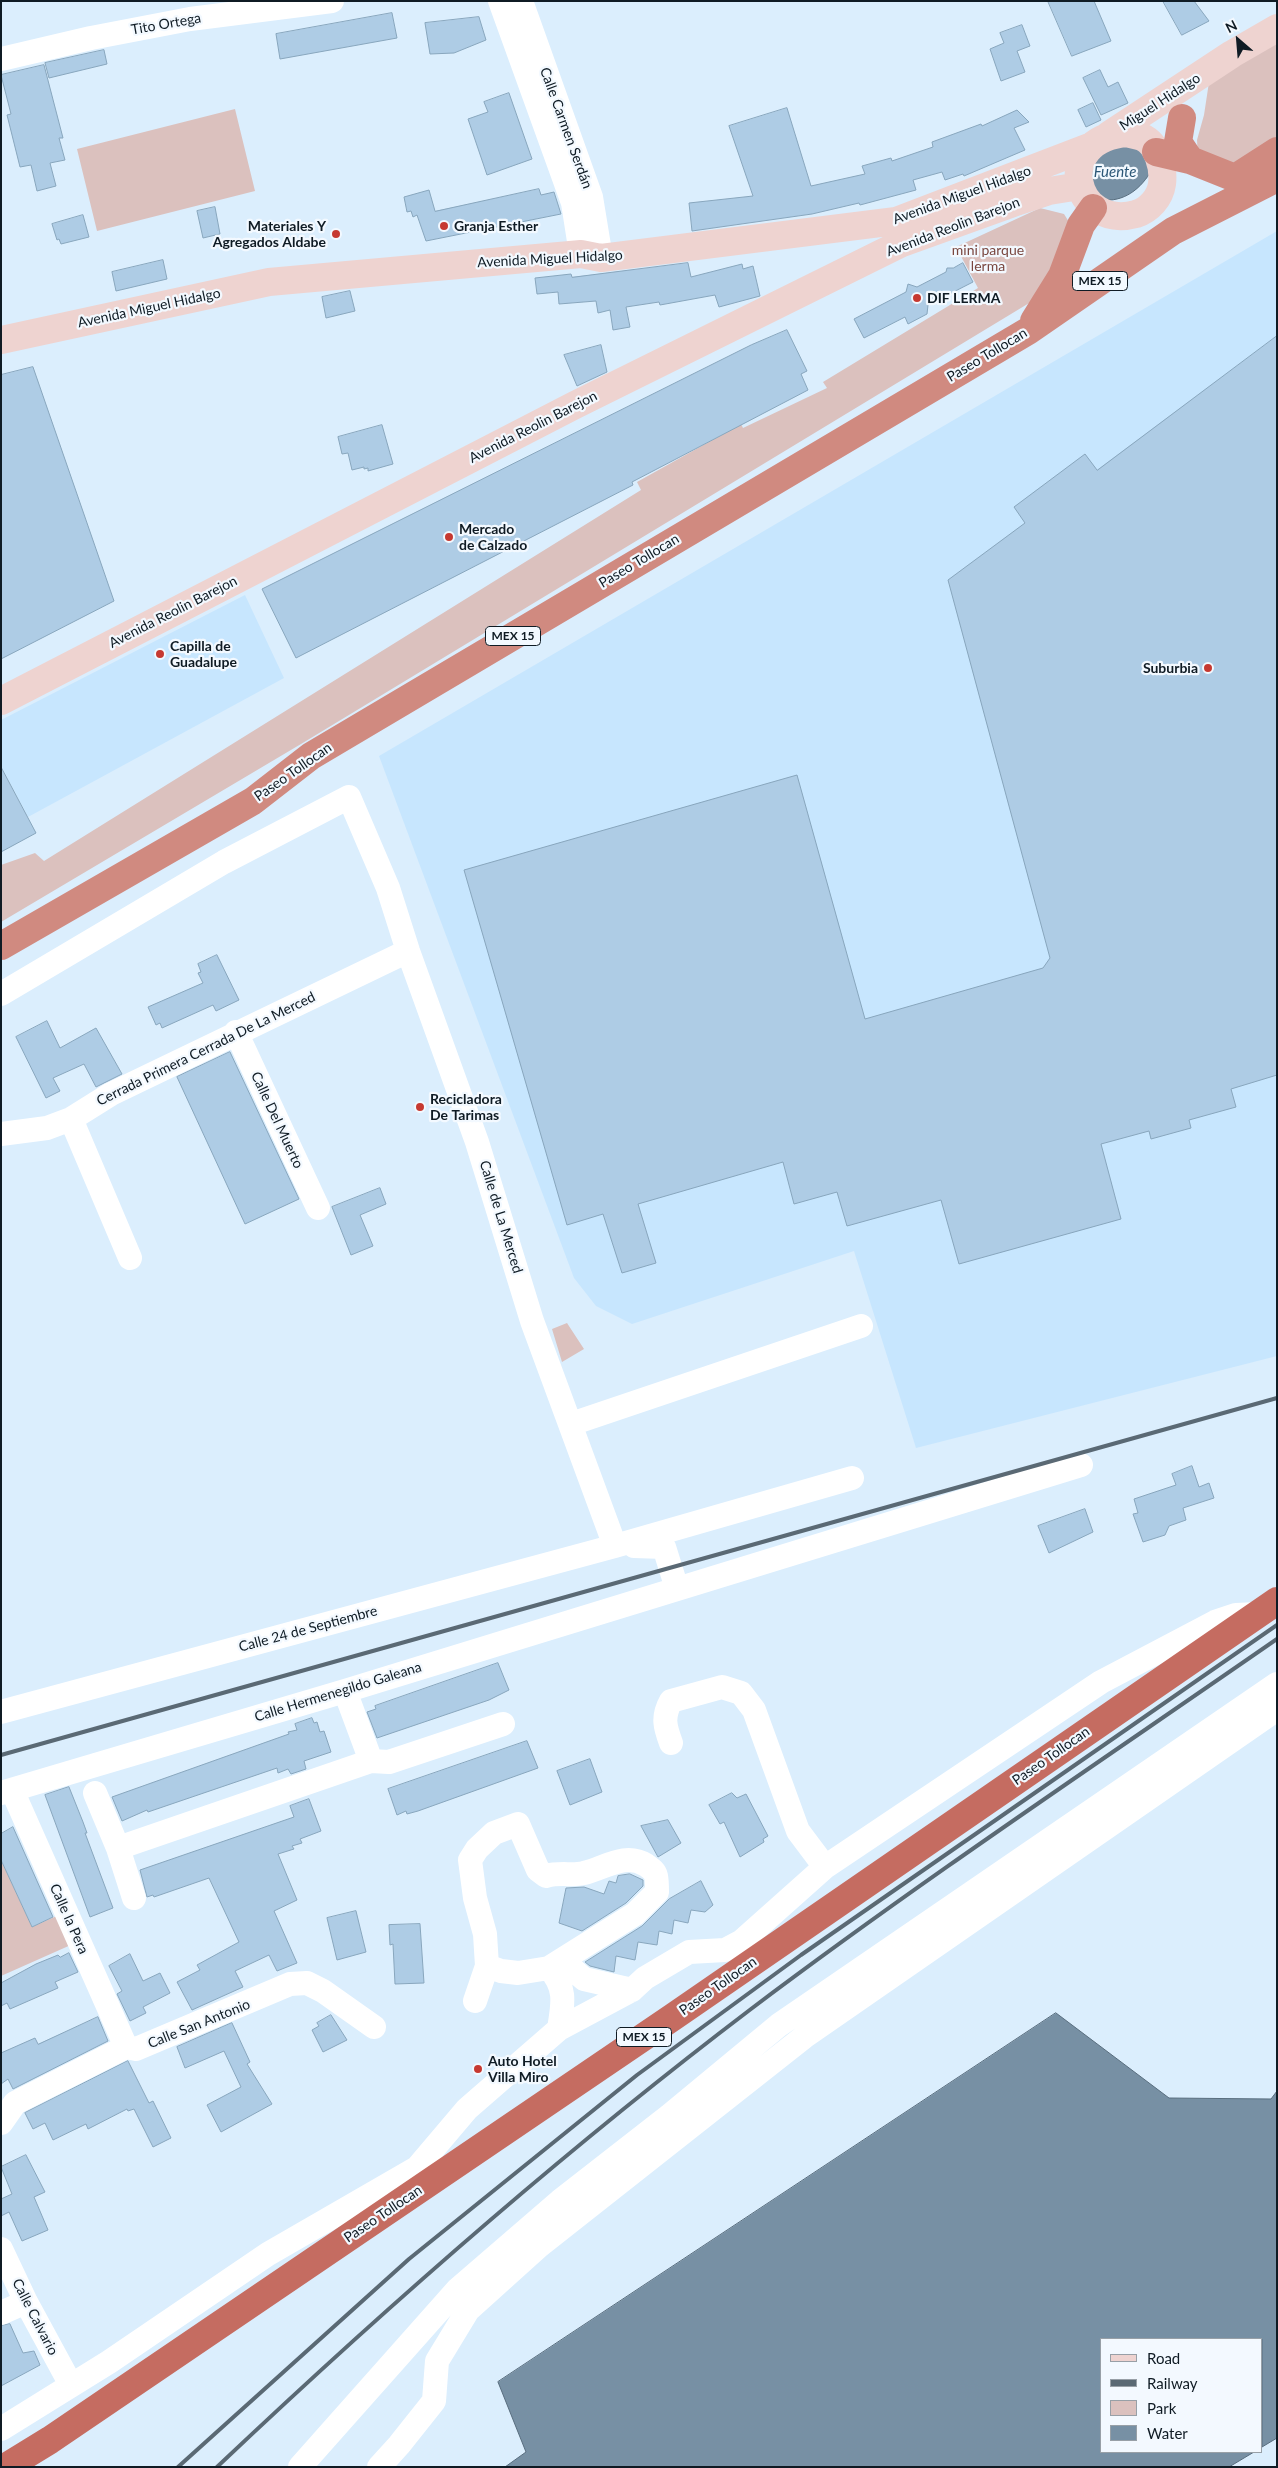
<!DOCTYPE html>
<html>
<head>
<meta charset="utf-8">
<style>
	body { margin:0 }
	#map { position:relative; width:1278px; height:2468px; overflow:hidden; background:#dbeefd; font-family:Lato,sans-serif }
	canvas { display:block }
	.frame { position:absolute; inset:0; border:2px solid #0f1b24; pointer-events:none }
	.legend { position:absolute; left:1100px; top:2338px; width:162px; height:115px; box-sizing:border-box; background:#f3f9ff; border:1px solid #98a0a7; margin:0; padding:6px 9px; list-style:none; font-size:15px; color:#0f1b24 }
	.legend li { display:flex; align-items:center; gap:10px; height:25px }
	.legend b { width:25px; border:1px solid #98a0a7 }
	.north { position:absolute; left:1213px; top:15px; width:50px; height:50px; -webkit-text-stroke:4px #f3f9ff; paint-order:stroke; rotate:333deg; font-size:14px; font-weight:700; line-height:20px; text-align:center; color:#0f1b24 }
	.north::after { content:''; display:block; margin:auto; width:18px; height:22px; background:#0f1b24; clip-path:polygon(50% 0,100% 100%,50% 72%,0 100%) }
</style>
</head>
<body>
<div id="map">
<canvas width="1278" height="2468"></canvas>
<div class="frame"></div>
<ul class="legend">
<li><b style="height:6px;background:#eed3d0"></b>Road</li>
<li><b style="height:6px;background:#5a6974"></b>Railway</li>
<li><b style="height:14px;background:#dbc1be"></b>Park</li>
<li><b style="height:14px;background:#7790a4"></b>Water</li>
</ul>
<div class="north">N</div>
</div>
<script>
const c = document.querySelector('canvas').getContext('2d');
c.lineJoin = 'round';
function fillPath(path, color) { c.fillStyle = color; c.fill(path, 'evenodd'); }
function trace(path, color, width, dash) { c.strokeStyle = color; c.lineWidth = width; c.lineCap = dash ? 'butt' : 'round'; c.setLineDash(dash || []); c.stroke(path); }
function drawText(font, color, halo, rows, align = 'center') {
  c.font = font + ' Lato,sans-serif'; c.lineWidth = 4.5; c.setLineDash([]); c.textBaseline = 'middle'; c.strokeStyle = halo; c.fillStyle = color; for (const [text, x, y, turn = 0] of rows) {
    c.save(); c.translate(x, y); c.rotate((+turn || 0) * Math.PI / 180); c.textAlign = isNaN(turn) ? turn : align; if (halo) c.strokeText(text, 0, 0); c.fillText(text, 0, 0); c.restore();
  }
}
const built = new Path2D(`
	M 1277,231 L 1277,1356 L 916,1448 L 854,1251 L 632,1324 L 596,1306 L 574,1278 L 379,756 Z
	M 245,595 L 284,678 L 28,817 L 1,766 L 1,720 Z`);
const green = new Path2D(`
	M 1277,29 L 1277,145 L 1232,169 L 1198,157 L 1197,140 L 1204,115 L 1211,69 Z
	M 235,109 L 255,191 L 97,231 L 77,149 Z
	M 1040,208 L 1064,214 L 1074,230 L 1049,291 L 301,744 L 1,922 L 1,865 L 35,853 L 44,861 L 641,490 L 637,482 L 741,424 L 743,428 L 827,388 L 823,382 L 978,288 L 956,247 Z
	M 567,1323 L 584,1349 L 562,1362 L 552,1329 Z
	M 1,1860 L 32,1927 L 61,1914 L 73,1944 L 1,1976 Z`);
const water = new Path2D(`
	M 1128,143 L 1146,153 L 1150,173 C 1138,192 1120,204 1097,199 L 1086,164 L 1092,156 Z
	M 1056,2013 L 1169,2098 L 1271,2099 L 1277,2091 L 1277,2438 L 1262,2447 L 1262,2339 L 1102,2339 L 1102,2452 L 1254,2452 L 1229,2467 L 505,2467 L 526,2452 L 498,2382 Z`);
const building = new Path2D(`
	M 1048,1 L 1094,1 L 1111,41 L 1072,56 Z
	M 1163,1 L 1194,1 L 1209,21 L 1182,35 Z
	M 392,13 L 397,38 L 280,59 L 276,34 Z
	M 479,17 L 486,40 L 454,53 L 430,54 L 425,23 Z
	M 1022,25 L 1030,46 L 1017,51 L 1025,72 L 1001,81 L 990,49 L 1004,43 L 1000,33 Z
	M 104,50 L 107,64 L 49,78 L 45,63 Z
	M 44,65 L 63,138 L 59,138 L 65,160 L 50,163 L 56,186 L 37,191 L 31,165 L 20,167 L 7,115 L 11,114 L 1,75 Z
	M 1100,70 L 1108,87 L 1118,82 L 1128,103 L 1101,115 L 1083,78 Z
	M 509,93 L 532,159 L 487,175 L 468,119 L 488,112 L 484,102 Z
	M 1093,103 L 1101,120 L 1086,127 L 1078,110 Z
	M 787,108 L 811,186 L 865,174 L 862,166 L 891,158 L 892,161 L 933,147 L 932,142 L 981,124 L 982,126 L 1017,110 L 1029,122 L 1014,128 L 1025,150 L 964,176 L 963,174 L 945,180 L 942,172 L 913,180 L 916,190 L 860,205 L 859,203 L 812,214 L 692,231 L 689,203 L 753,196 L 729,126 Z
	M 539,189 L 541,195 L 554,192 L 561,214 L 426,241 L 417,215 L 413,217 L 411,211 L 407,212 L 404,197 L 429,190 L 435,211 Z
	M 215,207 L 220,234 L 203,238 L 197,211 Z
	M 83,215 L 89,237 L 61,244 L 59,239 L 57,240 L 52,224 Z
	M 163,260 L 167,279 L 116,291 L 112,272 Z
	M 688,263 L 691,277 L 742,264 L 743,269 L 753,266 L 760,296 L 719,307 L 715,295 L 660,305 L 659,302 L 626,307 L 630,327 L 613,330 L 610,310 L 598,313 L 596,301 L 559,304 L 558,292 L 537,294 L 535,278 L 571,274 L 572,277 Z
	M 963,263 L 973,282 L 928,305 L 927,314 L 908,324 L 905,317 L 864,338 L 854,319 L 906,292 L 908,284 L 917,287 L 946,272 L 947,268 L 953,268 Z
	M 350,291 L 355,311 L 326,318 L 322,297 Z
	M 787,330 L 807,371 L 801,374 L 808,390 L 632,482 L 633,485 L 296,658 L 262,589 L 751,345 Z
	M 1277,336 L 1277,1075 L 1231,1089 L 1236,1107 L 1189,1120 L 1191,1128 L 1151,1139 L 1149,1131 L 1101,1144 L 1121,1219 L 959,1264 L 941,1200 L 847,1226 L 837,1192 L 794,1204 L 783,1162 L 638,1204 L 656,1263 L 622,1273 L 603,1214 L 567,1225 L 464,870 L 797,775 L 865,1019 L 1043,968 L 1050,958 L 948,580 L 1025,523 L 1014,507 L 1085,454 L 1097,470 Z
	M 601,345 L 607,372 L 577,386 L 564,355 Z
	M 33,367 L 114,601 L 1,659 L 1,375 Z
	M 382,425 L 393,464 L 368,471 L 368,468 L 364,469 L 364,467 L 352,470 L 348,453 L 342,454 L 338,437 Z
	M 1,767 L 36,833 L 1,852 Z
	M 217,955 L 239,1000 L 216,1011 L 213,1005 L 162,1028 L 160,1023 L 156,1025 L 148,1007 L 203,983 L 198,973 L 201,972 L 198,964 Z
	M 47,1021 L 60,1048 L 96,1028 L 122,1074 L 96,1087 L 84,1064 L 53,1078 L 60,1091 L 46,1098 L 16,1037 Z
	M 230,1052 L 299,1199 L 245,1224 L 177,1077 Z
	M 380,1188 L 386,1204 L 360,1215 L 373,1246 L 351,1255 L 332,1207 Z
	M 1192,1466 L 1199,1487 L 1209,1483 L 1214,1498 L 1183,1508 L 1186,1520 L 1169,1526 L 1165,1535 L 1143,1542 L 1133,1514 L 1138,1513 L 1134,1499 L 1176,1485 L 1172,1474 Z
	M 1085,1509 L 1093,1532 L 1049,1553 L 1038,1526 Z
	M 498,1663 L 509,1690 L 489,1700 L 377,1738 L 367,1712 L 376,1709 L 375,1706 Z
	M 312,1718 L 314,1723 L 317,1722 L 320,1732 L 324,1731 L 331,1752 L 304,1761 L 306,1769 L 291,1774 L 288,1769 L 278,1773 L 277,1768 L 148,1812 L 147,1810 L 122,1821 L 112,1797 L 289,1734 L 288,1732 L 297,1730 L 295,1724 Z
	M 527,1741 L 538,1768 L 418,1811 L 407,1814 L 406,1811 L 397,1815 L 388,1789 Z
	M 590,1759 L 602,1792 L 570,1805 L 557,1771 Z
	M 69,1787 L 83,1822 L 87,1833 L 85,1833 L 113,1908 L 90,1917 L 45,1795 Z
	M 732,1793 L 737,1798 L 746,1794 L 768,1836 L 763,1839 L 764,1842 L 740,1857 L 724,1822 L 720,1824 L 709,1805 Z
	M 309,1799 L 321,1831 L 300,1839 L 302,1843 L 292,1846 L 294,1849 L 278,1854 L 297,1900 L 274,1911 L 297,1963 L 277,1971 L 269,1955 L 235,1971 L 243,1987 L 192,2010 L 177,1982 L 200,1970 L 197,1965 L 239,1942 L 209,1878 L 154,1897 L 153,1895 L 147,1897 L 140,1870 L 294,1817 L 290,1806 Z
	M 668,1820 L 681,1843 L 658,1857 L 641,1826 Z
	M 13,1827 L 53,1917 L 32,1927 L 1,1860 L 1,1834 Z
	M 630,1874 L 643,1880 L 643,1886 L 626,1903 L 582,1931 L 559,1923 L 566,1888 L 584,1887 L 604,1894 L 609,1881 L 616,1883 L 618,1876 Z
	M 701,1881 L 713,1905 L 705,1912 L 691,1910 L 688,1923 L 674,1920 L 672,1934 L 659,1931 L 657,1945 L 638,1942 L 635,1960 L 616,1956 L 614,1972 L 590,1966 L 585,1962 L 642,1926 L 669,1899 Z
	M 356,1911 L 366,1952 L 337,1960 L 327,1918 Z
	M 420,1924 L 424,1983 L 395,1984 L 393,1944 L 390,1945 L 389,1925 Z
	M 69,1953 L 78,1972 L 55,1982 L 58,1988 L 10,2009 L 7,2003 L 1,2006 L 1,1983 L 36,1964 L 58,1955 L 60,1957 Z
	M 130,1954 L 143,1981 L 160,1973 L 170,1993 L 143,2007 L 146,2013 L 130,2021 L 117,1994 L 122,1991 L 109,1966 Z
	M 331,2015 L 347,2040 L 323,2052 L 312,2030 L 319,2026 L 317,2023 Z
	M 98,2017 L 108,2041 L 13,2089 L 8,2079 L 1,2084 L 1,2053 L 35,2038 L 38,2044 Z
	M 232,2023 L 250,2062 L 247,2064 L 272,2104 L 221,2132 L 207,2105 L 241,2087 L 224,2051 L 185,2068 L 177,2047 Z
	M 128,2061 L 149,2103 L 153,2101 L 171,2138 L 153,2147 L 134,2109 L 128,2111 L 127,2109 L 88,2129 L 86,2124 L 53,2140 L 45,2123 L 33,2129 L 25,2113 Z
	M 26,2155 L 45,2192 L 34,2197 L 48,2230 L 22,2241 L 9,2212 L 1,2216 L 1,2199 L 12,2194 L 1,2167 Z
	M 10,2324 L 23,2353 L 34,2351 L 40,2365 L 1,2386 L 1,2326 Z`);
const minor = new Path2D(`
	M 500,1 L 573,203 L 581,254
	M 521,1 L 591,197 L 601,258
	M 1,59 L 91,38 L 190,19 L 332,1
	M 1,994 L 224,862 L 349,797 L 388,888 L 408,951 L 477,1142 L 532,1321 L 615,1546
	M 236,1032 L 318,1208
	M 71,1119 L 130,1258
	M 1,1134 L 47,1128 L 71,1119 L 111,1094 L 408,951
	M 571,1424 L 861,1326
	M 634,1546 L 664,1547 L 674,1579 L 674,1589
	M 345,1691 L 371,1761
	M 1,1712 L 615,1546 L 852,1478
	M 671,1743 C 665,1727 662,1717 671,1701 L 722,1687 L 741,1693 L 754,1710 L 798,1831 L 825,1867
	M 12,1790 L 126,2047
	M 1,1793 L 345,1691 L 1081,1465
	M 95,1793 L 118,1848 L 134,1898
	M 118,1848 L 371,1761 L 389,1762 L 503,1724
	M 562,1960 L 584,1979 L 632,1990
	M 549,1968 C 567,1988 563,2004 559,2029
	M 475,2001 L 487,1966 L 485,1934 L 475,1898 L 470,1860 L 477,1849 L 494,1833 L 518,1824 L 538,1870 L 546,1876 C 560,1872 573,1876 584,1873 C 605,1868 625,1852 646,1865 C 650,1868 655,1871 656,1876 C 657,1881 657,1887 657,1892 L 635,1914 L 549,1968 L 518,1973 L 501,1971 L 487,1966
	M 1,2123 L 15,2103 L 126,2047 L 136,2049 L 290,1984 L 307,1983 L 323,1991 L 374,2027
	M 1,2249 L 26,2302 L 71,2385
	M 1,2313 L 26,2302
	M 1,2429 L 109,2362 L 268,2254 L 417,2168 L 467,2109 L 559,2029 L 632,1990 L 645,1978 L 689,1952 L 725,1950 L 742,1941 L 825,1867 L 1101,1682 L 1215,1622 L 1236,1615 L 1257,1614
	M 300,2467 L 458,2289 L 560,2201 L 669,2116 L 779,2025 L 1277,1684
	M 379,2467 L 399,2445 L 434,2401 L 437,2361 L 468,2310 L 539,2246 L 804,2037 L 1277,1709`);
const secondary = new Path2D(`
	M 1127,133 C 1131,135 1137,135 1142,137 C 1158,144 1164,168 1162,184 C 1160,198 1149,210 1136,214 C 1073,231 1051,139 1127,133 Z
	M 1109,135 L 1232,54 L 1277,28
	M 1,340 L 269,282 L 581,254 L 601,258 L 896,221 L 1089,147
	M 1,701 L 575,405 L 902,243 L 1013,203 L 1049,191 L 1080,186`);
const trunk = new Path2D(`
	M 1182,118 L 1178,142 L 1190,160
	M 1156,152 L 1190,160 L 1235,178 L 1277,151
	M 1034,321 L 1062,276 L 1081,225 L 1093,208
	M 1,946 L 253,801 L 311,756 L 1028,331 L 1173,231 L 1277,178`);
const motorway = new Path2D(`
	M 6,2467 L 50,2440 L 673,2017 L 1277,1601`);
const rail = new Path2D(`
	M 1,1755 L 1277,1398
	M 178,2467 L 409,2259 L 637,2075 L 801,1955 L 1277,1625
	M 217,2467 C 387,2306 564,2151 751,2009 C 922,1880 1101,1761 1277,1639`);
const markers = [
	[444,226,5,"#c63931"],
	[336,234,5,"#c63931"],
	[917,298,5,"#c63931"],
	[449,537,5,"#c63931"],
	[160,654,5,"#c63931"],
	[1208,668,5,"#c63931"],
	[420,1107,5,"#c63931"],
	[478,2069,5,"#c63931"]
];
const shields = [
	[1100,281,55],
	[513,636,55],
	[644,2037,55]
];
const shieldNames = [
	["MEX 15",1100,281],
	["MEX 15",513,636],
	["MEX 15",644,2037]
];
const streetNames = [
	["Tito Ortega",166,24,-10],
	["Miguel Hidalgo",1160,102,-33],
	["Calle Carmen Serdán",566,128,70],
	["Avenida Miguel Hidalgo",962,195,-20],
	["Avenida Reolin Barejon",953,227,-21],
	["Avenida Miguel Hidalgo",550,259,-3],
	["Avenida Miguel Hidalgo",149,308,-12],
	["Paseo Tollocan",987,355,-31],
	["Avenida Reolin Barejon",533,427,-27],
	["Paseo Tollocan",639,561,-31],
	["Avenida Reolin Barejon",173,612,-27],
	["Paseo Tollocan",293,772,-35],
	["Cerrada Primera Cerrada De La Merced",206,1049,-26],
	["Calle Del Muerto",277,1120,65],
	["Calle de La Merced",501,1217,73],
	["Calle 24 de Septiembre",308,1629,-15],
	["Calle Hermenegildo Galeana",338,1692,-17],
	["Paseo Tollocan",1051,1756,-35],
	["Calle la Pera",69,1919,66],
	["Paseo Tollocan",718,1986,-35],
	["Calle San Antonio",199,2024,-22],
	["Paseo Tollocan",383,2214,-34],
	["Calle Calvario",35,2317,63]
];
const poiNames = [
	["Materiales Y",326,226,"right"],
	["Agregados Aldabe",326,242,"right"],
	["Granja Esther",454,226],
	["DIF LERMA",927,298],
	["Mercado",459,529],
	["de Calzado",459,545],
	["Capilla de",170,646],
	["Guadalupe",170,662],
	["Suburbia",1198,668,"right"],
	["Recicladora",430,1099],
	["De Tarimas",430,1115],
	["Auto Hotel",488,2061],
	["Villa Miro",488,2077]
];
const parkNames = [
	["mini parque",988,250],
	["lerma",988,266]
];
const waterNames = [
	["Fuente",1115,172]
];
fillPath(built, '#c7e6fe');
fillPath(green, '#dbc1be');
fillPath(water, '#7790a4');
trace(water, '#586d7e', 1);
fillPath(building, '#aecce5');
trace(building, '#88a6bd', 1);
trace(minor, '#fff', 24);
trace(secondary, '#eed3d0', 28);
trace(trunk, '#d08a80', 28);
trace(motorway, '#c56c61', 28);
trace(rail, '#5a6974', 4);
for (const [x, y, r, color] of markers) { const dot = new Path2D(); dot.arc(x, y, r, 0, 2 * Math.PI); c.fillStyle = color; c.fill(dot); trace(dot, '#f3f9ff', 2); }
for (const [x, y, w] of shields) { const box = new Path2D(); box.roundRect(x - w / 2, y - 9.5, w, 19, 4); c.fillStyle = '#f3f9ff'; c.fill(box); trace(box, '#0f1b24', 1); }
drawText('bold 12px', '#0f1b24', null, shieldNames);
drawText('14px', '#0f1b24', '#f3f9ff', streetNames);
drawText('bold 14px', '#0f1b24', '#f3f9ff', poiNames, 'left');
drawText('14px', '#79463f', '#f3f9ff', parkNames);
drawText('italic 15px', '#2c5777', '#f3f9ff', waterNames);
</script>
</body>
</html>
